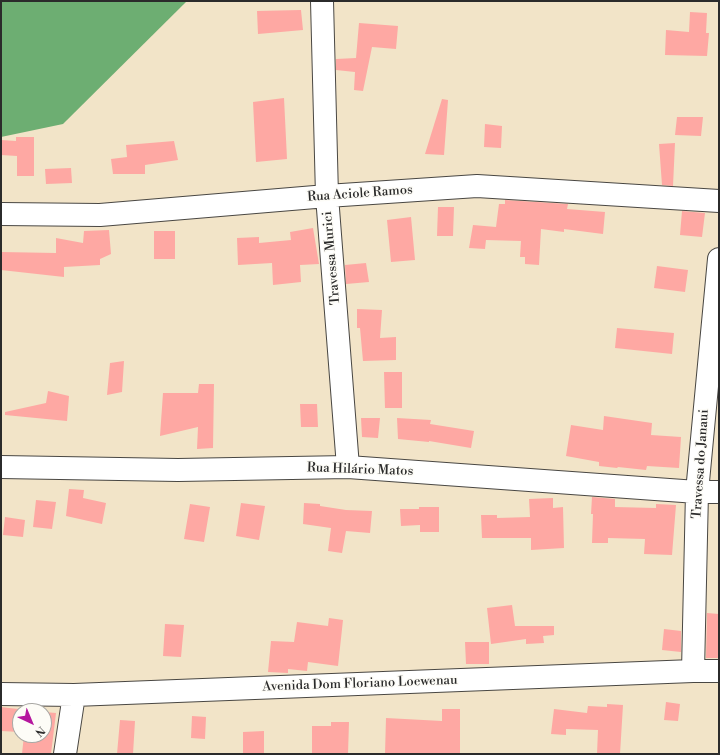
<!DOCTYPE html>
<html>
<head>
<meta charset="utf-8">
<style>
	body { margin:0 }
	#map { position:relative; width:720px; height:755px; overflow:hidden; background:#f2e4c8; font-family:"Libre Bodoni",serif }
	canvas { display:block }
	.frame { position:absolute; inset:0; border:2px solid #2b2b2b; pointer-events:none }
	.north { position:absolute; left:12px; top:703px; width:40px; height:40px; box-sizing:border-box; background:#fdfcf7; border:1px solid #a9a8a5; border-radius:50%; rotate:136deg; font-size:11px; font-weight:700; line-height:16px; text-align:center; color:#2b2b2b }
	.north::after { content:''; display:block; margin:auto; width:14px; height:18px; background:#b5179e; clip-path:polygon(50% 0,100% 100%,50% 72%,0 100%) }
</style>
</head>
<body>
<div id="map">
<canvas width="720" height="755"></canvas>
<div class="frame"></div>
<div class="north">N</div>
</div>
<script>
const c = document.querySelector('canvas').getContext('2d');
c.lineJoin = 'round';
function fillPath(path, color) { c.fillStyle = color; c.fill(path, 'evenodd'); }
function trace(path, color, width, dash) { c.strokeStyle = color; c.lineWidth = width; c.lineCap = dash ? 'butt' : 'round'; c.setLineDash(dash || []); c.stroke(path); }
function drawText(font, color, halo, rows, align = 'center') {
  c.font = font + ' "Libre Bodoni",serif'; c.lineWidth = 3; c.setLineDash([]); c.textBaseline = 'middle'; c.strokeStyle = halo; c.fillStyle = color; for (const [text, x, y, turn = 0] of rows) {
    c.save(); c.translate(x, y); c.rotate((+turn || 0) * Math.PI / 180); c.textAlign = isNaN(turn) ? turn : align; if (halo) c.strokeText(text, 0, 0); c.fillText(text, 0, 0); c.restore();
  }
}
const forest = new Path2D(`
	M 1,1 L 187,1 L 63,124 L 1,137 Z`);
const building = new Path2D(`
	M 301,10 L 303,30 L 258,34 L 257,11 Z
	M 690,12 L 707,13 L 706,33 L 709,33 L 707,56 L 665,55 L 666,30 L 689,32 Z
	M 359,23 L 398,26 L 396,49 L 372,47 L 363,91 L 354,90 L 355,72 L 336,70 L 336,59 L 356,58 Z
	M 284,98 L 287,159 L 256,162 L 253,102 Z
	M 442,99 L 448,100 L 444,155 L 425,154 Z
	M 677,117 L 703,117 L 701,136 L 675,135 Z
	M 485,124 L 502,126 L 501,148 L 484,147 Z
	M 16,137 L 34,137 L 34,176 L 17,176 L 17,156 L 1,155 L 1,140 L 16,141 Z
	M 174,141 L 178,160 L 145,165 L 145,174 L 113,174 L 111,159 L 127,157 L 126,145 Z
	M 675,143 L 673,186 L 662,185 L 659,144 Z
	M 71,168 L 72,183 L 46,184 L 45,169 Z
	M 505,200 L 568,204 L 567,209 L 605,212 L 603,234 L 564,229 L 564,232 L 541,229 L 539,265 L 525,264 L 525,257 L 520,257 L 521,241 L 486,240 L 485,249 L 469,248 L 473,225 L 496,227 L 499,204 L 505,204 Z
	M 438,207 L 454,207 L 453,236 L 437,236 Z
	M 682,211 L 705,213 L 702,237 L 680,235 Z
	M 411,217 L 415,260 L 391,262 L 387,220 Z
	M 313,228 L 319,264 L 300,265 L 301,282 L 273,285 L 272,263 L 238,265 L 237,238 L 259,237 L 259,243 L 291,240 L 290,232 Z
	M 109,230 L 111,254 L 100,259 L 100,265 L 64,267 L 64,277 L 1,270 L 1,252 L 56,253 L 56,238 L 83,243 L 84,231 Z
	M 154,231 L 175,231 L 175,259 L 154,259 Z
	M 366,263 L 369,282 L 346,284 L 345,265 Z
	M 657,266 L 688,270 L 685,292 L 654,288 Z
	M 357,309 L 382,310 L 380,338 L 396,337 L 396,360 L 363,361 L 360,328 L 357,328 Z
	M 617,328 L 674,333 L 672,354 L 615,348 Z
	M 124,361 L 122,392 L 107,395 L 110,363 Z
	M 384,372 L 402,372 L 402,408 L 385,408 Z
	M 199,384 L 214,384 L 213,448 L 197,449 L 198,427 L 160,436 L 163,393 L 198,393 Z
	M 48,391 L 69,396 L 67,421 L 5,415 L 5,412 L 46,403 Z
	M 300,404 L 317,404 L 318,427 L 301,427 Z
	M 604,416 L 652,423 L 651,435 L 681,437 L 679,468 L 647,466 L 646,470 L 618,467 L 617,468 L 599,466 L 599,462 L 566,456 L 571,425 L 603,430 Z
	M 361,418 L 380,418 L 378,438 L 362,437 Z
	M 397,418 L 431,420 L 430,424 L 474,431 L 471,448 L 429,441 L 429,442 L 398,439 Z
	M 69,489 L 84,490 L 83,498 L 106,503 L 102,524 L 66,516 Z
	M 592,497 L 615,499 L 615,507 L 656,508 L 656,504 L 676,505 L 672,555 L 644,554 L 645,539 L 608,538 L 608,543 L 592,543 L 593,514 L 591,514 Z
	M 553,498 L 553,508 L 563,507 L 564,548 L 531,550 L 531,538 L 482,538 L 481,515 L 497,515 L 497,518 L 530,517 L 529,499 Z
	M 36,500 L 56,502 L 52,529 L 33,527 Z
	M 241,503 L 265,506 L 259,540 L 236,536 Z
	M 304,503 L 320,504 L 320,506 L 346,510 L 372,511 L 370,533 L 346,531 L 342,553 L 328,551 L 331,528 L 303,524 Z
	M 190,504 L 210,507 L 204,542 L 184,539 Z
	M 419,507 L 439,507 L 439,532 L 420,532 L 420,525 L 401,526 L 400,509 L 419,509 Z
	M 5,517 L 25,520 L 23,537 L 3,535 Z
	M 512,605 L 515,626 L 554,626 L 554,635 L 543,636 L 544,643 L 526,644 L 526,639 L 491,644 L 487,608 Z
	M 707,613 L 719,614 L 719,658 L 706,658 Z
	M 329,618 L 343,620 L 338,666 L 308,662 L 307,671 L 288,669 L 288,673 L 268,672 L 271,641 L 294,642 L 297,622 L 328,626 Z
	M 165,624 L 184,625 L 181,657 L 163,656 Z
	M 664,629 L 681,631 L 681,652 L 662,650 Z
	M 465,642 L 489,642 L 489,664 L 466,664 Z
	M 666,702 L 680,704 L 678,721 L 664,720 Z
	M 607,704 L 623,705 L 620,754 L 597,754 L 598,730 L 566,729 L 566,735 L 551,734 L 554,709 L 587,713 L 588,706 L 607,707 Z
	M 1,707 L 9,708 L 37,711 L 20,711 L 20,732 L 1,731 Z
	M 442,709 L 460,709 L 460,754 L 385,754 L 386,718 L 442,721 Z
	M 44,712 L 56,713 L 51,754 L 22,754 L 24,735 L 44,735 Z
	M 192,716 L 206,717 L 205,739 L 191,738 Z
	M 120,720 L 135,721 L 133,754 L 117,754 Z
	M 331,722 L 349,722 L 348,754 L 312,754 L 312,726 L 331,726 Z
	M 264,731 L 264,754 L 243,754 L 243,732 Z`);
const street = new Path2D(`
	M 322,1 L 327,196 L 348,467
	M 1,214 L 100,215 L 327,196 L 477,186 L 719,201
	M 1,467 L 178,470 L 348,467 L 697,492 L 719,492
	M 693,671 L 697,492 L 719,259
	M 1,694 L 74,695 L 693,671 L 719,671
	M 65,754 L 74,695`);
const streetNames = [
	["Rua Aciole Ramos",360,194,-4],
	["Travessa Murici",332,258,-95],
	["Travessa do Janaui",701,464,-86],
	["Rua Hilário Matos",360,470,2],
	["Avenida Dom Floriano Loewenau",360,684,-2]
];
fillPath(forest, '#6dae72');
fillPath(building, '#fea8a3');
trace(street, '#494743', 24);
trace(street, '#fff', 22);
drawText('13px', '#2b2b2b', '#fdfcf7', streetNames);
</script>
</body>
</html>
